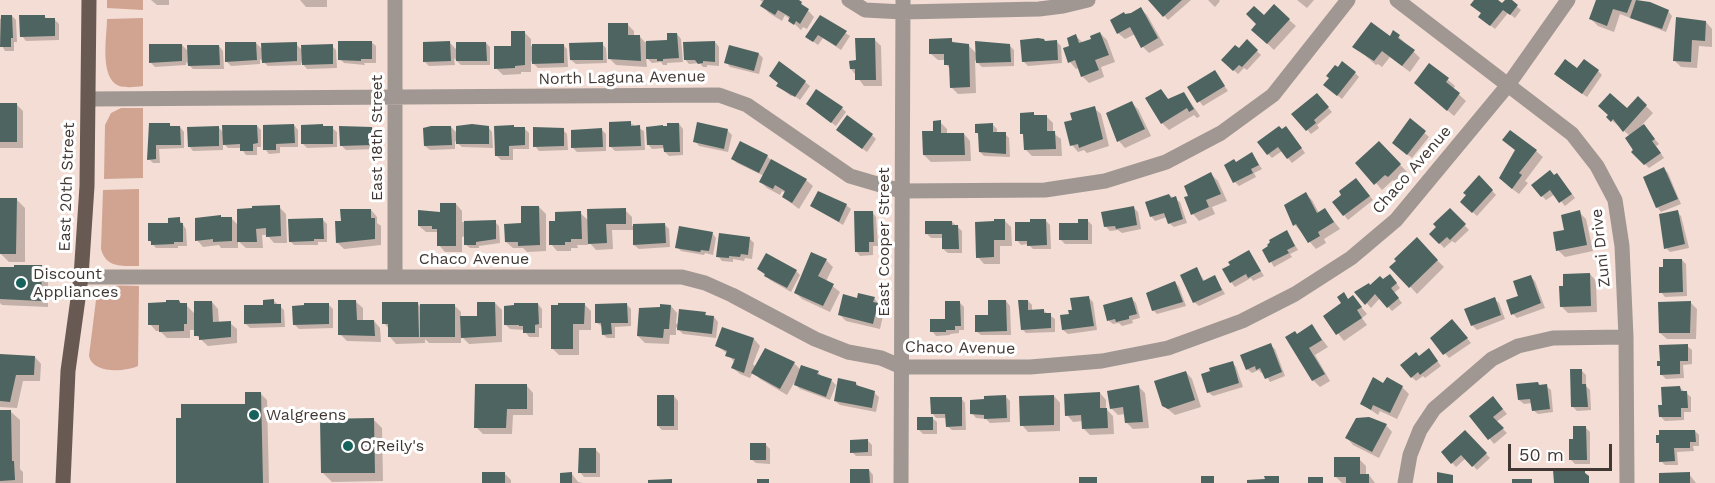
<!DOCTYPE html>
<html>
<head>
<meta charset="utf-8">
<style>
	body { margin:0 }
	#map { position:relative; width:1715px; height:483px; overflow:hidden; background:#f3ddd4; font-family:"Work Sans",sans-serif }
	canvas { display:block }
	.scale { position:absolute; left:1508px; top:444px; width:104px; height:27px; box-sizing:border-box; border:3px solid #413834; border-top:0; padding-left:8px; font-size:18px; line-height:21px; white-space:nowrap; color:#413834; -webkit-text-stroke:4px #fff; paint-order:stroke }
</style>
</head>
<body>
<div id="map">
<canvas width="1715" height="483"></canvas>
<div class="scale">50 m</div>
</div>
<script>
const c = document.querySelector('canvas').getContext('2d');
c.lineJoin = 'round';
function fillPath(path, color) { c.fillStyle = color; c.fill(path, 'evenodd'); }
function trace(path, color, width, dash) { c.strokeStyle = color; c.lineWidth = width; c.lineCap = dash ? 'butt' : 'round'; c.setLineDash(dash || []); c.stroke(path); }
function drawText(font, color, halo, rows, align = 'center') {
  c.font = font + ' "Work Sans",sans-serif'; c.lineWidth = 6; c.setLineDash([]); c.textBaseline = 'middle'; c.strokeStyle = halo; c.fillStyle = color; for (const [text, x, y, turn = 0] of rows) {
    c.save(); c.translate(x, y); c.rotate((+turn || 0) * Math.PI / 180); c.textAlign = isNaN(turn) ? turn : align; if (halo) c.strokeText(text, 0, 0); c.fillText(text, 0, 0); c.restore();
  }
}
const green = new Path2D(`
	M 107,0 L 143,0 L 143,10 L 107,8 Z
	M 143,18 L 143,86 C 136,87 126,88 119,86 C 99,78 107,36 107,19 Z
	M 121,108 L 143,108 L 143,178 L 104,179 L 105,125 L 111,113 Z
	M 139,189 L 139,266 C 122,266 106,268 101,249 L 103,190 Z
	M 139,286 L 138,366 C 124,372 93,374 89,356 L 96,300 C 103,282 122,286 139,286 Z`);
const shadow = new Path2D(`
	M 151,0 L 169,0 L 169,5 L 157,5 Z
	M 300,0 L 327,0 L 327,7 L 306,7 Z
	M 760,0 L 792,0 L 801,3 L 814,17 L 807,29 L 803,27 L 801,30 L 785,15 L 782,21 L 769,13 L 762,6 L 764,3 Z
	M 1151,0 L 1191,0 L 1168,20 Z
	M 1208,0 L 1219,0 L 1220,1 L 1215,7 Z
	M 1297,0 L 1314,0 L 1307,8 Z
	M 1475,0 L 1494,0 L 1503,5 L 1509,0 L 1521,10 L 1515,18 L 1508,13 L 1495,29 L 1485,21 Z
	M 1598,0 L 1635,0 L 1668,11 L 1672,16 L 1666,32 L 1620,14 L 1614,32 L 1598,26 L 1591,19 Z
	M 1274,7 L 1296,26 L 1274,50 L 1253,30 Z
	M 1141,9 L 1147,15 L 1164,45 L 1149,53 L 1143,47 L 1135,34 L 1125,39 L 1118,33 L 1125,16 Z
	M 12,16 L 16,20 L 17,42 L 14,42 L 14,51 L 5,51 L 0,42 L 0,19 Z
	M 44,16 L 47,19 L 54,19 L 59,24 L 59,40 L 26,41 L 22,36 Z
	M 820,17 L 850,36 L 841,50 L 823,38 L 818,45 L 807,37 Z
	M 1706,22 L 1712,29 L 1712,47 L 1699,46 L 1697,68 L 1681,67 L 1674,60 Z
	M 627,24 L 634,31 L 634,37 L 640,37 L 645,42 L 669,42 L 677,34 L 681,39 L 683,62 L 667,63 L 667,65 L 663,65 L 661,62 L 652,63 L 646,57 L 647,67 L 616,65 L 610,59 Z
	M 1394,32 L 1420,58 L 1410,72 L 1390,57 L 1382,67 L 1378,64 L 1376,65 L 1354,46 L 1390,38 Z
	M 525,33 L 531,39 L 531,46 L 563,45 L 567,49 L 568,67 L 538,68 L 531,61 L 531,72 L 521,72 L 521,74 L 503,75 L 496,68 Z
	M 1100,33 L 1107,40 L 1115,62 L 1101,67 L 1104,77 L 1089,83 L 1082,76 L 1079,68 L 1076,69 L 1070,62 L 1071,47 L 1076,36 L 1083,43 L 1093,40 Z
	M 874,39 L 881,46 L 882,86 L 864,86 L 851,69 Z
	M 951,40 L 955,44 L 968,45 L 977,54 L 1010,46 L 1014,50 L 1014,66 L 982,67 L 975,60 L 976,93 L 958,94 L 951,87 L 951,70 L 946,64 L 945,60 L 938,60 L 931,54 Z
	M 1247,41 L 1261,55 L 1247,70 L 1244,68 L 1238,74 L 1223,60 L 1239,50 Z
	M 371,42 L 376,46 L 376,63 L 364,63 L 365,65 L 344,63 L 340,59 Z
	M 715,42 L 719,47 L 719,66 L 707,65 L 707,67 L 703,67 L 700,63 L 689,64 L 685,59 Z
	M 1057,42 L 1061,46 L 1062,63 L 1028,66 L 1023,61 L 1046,43 Z
	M 256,43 L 263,50 L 296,44 L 303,51 L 332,46 L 336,50 L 337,68 L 307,69 L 301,62 L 301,65 L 268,66 L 260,59 L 260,64 L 231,66 L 227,62 Z
	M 450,43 L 457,50 L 486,43 L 490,47 L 490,65 L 461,65 L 454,58 L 455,65 L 429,66 L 424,61 Z
	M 602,44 L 606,48 L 607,63 L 576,64 L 571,60 Z
	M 182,45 L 189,52 L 219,46 L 223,51 L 224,69 L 193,69 L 186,62 L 186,65 L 155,67 L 151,63 Z
	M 759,54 L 763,58 L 759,74 L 730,67 L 726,62 Z
	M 1430,65 L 1448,80 L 1455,86 L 1453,89 L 1466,101 L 1454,116 L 1423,89 Z
	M 1578,70 L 1598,71 L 1602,75 L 1587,97 L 1560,78 Z
	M 1215,72 L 1228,91 L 1203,106 L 1189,87 Z
	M 1355,73 L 1359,77 L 1342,99 L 1329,89 Z
	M 805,82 L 810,86 L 800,100 L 793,95 L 791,96 L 778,86 Z
	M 1161,91 L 1169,100 L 1184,93 L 1200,116 L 1197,118 L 1194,115 L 1169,130 L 1162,123 Z
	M 1316,95 L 1332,112 L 1317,125 L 1319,128 L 1311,134 L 1293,114 Z
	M 1638,98 L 1653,113 L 1642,125 L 1659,144 L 1656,146 L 1664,158 L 1649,168 L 1633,152 L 1630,136 L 1608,117 L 1627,110 Z
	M 1132,103 L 1138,109 L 1151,136 L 1125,148 L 1119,141 Z
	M 0,104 L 16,104 L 23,111 L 23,148 L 0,148 Z
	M 812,108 L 842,108 L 846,112 L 836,126 Z
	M 1094,108 L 1101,114 L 1109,146 L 1087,153 L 1084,150 L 1078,152 L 1072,145 L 1074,121 Z
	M 1033,114 L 1036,116 L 1046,116 L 1053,123 L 1053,133 L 1061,139 L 1062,156 L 1032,156 L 1025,149 L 1025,136 L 1022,133 Z
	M 1410,120 L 1429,137 L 1412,158 L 1398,147 Z
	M 940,122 L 947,129 L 947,134 L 964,134 L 970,141 L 971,161 L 931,162 L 924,155 Z
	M 630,123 L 644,131 L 645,150 L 615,151 L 610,146 Z
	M 169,124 L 172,128 L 180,127 L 184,132 L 184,148 L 159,149 L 160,163 L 153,163 L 149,159 L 150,125 Z
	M 679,124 L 683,129 L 683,155 L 669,156 L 665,152 L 665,148 L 652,149 L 648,144 L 664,128 Z
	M 294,125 L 298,130 L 298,147 L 280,147 L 280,153 L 269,154 L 265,149 Z
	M 993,125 L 997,129 L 997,134 L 1005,134 L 1009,138 L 1010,157 L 984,156 L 980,152 L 980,136 L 977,133 Z
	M 257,126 L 261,130 L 261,147 L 257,147 L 257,155 L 246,155 L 241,148 L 228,148 L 223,143 L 223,150 L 193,151 L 189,146 L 219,128 L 224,133 Z
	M 451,127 L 458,134 L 488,127 L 492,132 L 493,148 L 462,147 L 455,141 L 455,149 L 430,150 L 425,146 Z
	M 332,128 L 337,132 L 337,147 L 307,148 L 303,144 Z
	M 372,128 L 376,133 L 377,149 L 346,150 L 341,145 Z
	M 524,128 L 529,133 L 529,149 L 513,149 L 513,160 L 501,160 L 497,156 Z
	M 563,130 L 567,134 L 568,150 L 539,151 L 535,146 Z
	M 602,130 L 606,134 L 606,151 L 577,152 L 572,147 Z
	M 727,130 L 732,135 L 728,152 L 699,146 L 695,141 Z
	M 1290,132 L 1305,153 L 1292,163 L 1282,151 L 1272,158 L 1268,154 Z
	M 842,134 L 872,135 L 876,139 L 867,152 Z
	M 1379,143 L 1407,172 L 1395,183 L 1393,180 L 1382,190 L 1376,183 Z
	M 1536,151 L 1543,157 L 1525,181 L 1528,183 L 1519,194 L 1507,185 Z
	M 1252,154 L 1262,169 L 1254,173 L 1256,177 L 1239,186 L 1235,182 L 1236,164 Z
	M 767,156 L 772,161 L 806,180 L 813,186 L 799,209 L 783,197 L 786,193 L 782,191 L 780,195 L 767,188 L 761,182 L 764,176 L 737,163 L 732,158 Z
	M 1664,169 L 1668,173 L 1681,204 L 1661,212 L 1657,207 Z
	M 1211,174 L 1218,181 L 1227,201 L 1212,207 L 1215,214 L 1199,221 L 1193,214 L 1190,197 Z
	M 1554,176 L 1561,179 L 1575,198 L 1565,206 L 1555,194 L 1546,200 L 1542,196 Z
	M 1479,177 L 1496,195 L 1477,216 L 1462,202 Z
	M 1360,184 L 1373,200 L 1348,220 L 1344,215 Z
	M 1306,194 L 1312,200 L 1319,213 L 1325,210 L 1340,229 L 1324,239 L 1326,243 L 1316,249 L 1295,225 Z
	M 1169,195 L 1180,202 L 1187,223 L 1174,227 L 1169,223 L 1167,217 L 1155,221 L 1151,216 Z
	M 0,199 L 16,199 L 25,208 L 25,262 L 9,262 L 0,253 Z
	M 456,204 L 462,211 L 462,222 L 495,222 L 499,226 L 500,243 L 479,246 L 479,248 L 470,248 L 465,244 L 465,236 L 462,237 L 462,252 L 445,252 L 439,245 L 437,232 L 426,232 L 419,226 Z
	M 846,205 L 851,209 L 843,225 L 812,206 Z
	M 279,207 L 286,214 L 287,243 L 274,243 L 267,235 L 262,235 L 263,248 L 246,248 L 238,241 L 238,248 L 221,248 L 219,245 L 203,247 L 197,240 L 231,218 L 239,226 Z
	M 539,207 L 546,214 L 546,251 L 527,252 L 523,248 L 513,248 L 506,242 Z
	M 1134,208 L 1138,212 L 1141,229 L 1122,233 L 1118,230 L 1110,231 L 1106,227 Z
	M 371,210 L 377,217 L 377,223 L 381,226 L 381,245 L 344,249 L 337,242 L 342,222 Z
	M 625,210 L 632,217 L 632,226 L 665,225 L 669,229 L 670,247 L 639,249 L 634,245 L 634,230 L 612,230 L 613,249 L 596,250 L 588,241 L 588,245 L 577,245 L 578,248 L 571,248 L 571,251 L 557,251 L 551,244 L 556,222 L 580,213 L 589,221 Z
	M 1450,210 L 1469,230 L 1455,243 L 1452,241 L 1444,248 L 1431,234 Z
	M 872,212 L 876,217 L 878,246 L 873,246 L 873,255 L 860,256 L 856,251 Z
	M 1579,212 L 1586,219 L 1593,251 L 1565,257 L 1558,250 L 1566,231 Z
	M 1677,212 L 1681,216 L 1689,248 L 1670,252 L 1666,248 Z
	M 179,219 L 186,229 L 187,246 L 178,246 L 178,248 L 156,248 L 150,241 Z
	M 323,220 L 327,224 L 327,242 L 318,242 L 318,245 L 294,245 L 290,241 Z
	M 1004,220 L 1011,227 L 1012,246 L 1000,246 L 1000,264 L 984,264 L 978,257 Z
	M 1087,220 L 1092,225 L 1092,244 L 1065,244 L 1061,240 Z
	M 1046,221 L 1050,225 L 1051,249 L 1033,249 L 1028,244 L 1021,245 L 1017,240 Z
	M 952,222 L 962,231 L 962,253 L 948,253 L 943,249 L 943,238 L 931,238 L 927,234 Z
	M 1287,232 L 1298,250 L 1290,254 L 1292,257 L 1274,267 L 1264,250 Z
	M 712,233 L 716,238 L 713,255 L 705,253 L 704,255 L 681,251 L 677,247 Z
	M 749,238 L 754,243 L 752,259 L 745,258 L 744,261 L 733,259 L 733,262 L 722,261 L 718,256 Z
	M 1417,240 L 1444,267 L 1417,294 L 1392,267 Z
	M 1249,252 L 1264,276 L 1253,281 L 1251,278 L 1235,287 L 1231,282 Z
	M 812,254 L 826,260 L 833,267 L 826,281 L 840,292 L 830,312 L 802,299 L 795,292 Z
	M 1682,260 L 1686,264 L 1687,296 L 1665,297 L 1661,292 Z
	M 41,267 L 48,274 L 48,307 L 2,305 L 0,303 L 0,268 Z
	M 759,269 L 796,271 L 800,275 L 791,292 L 770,280 Z
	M 1197,269 L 1205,282 L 1215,277 L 1225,294 L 1199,306 L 1194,302 Z
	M 1590,274 L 1596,281 L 1597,312 L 1568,313 L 1561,306 Z
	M 1530,276 L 1535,281 L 1545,308 L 1517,318 L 1513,314 Z
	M 1394,280 L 1400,288 L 1394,293 L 1402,303 L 1392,311 L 1380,298 L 1371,308 L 1357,292 L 1383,281 Z
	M 1175,282 L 1179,287 L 1186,306 L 1157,314 L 1153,310 Z
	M 1343,294 L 1349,300 L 1353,297 L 1367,314 L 1362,318 L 1367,325 L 1344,341 L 1325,317 L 1344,304 Z
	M 1088,297 L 1093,302 L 1097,330 L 1068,334 L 1063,330 L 1073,311 Z
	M 874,298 L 884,311 L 880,329 L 846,321 L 839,314 Z
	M 1132,299 L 1136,303 L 1140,318 L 1132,320 L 1133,323 L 1122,326 L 1119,323 L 1113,324 L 1108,320 Z
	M 1494,299 L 1499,303 L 1505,319 L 1477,330 L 1472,325 Z
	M 179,301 L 182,305 L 186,305 L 195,314 L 212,302 L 218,309 L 219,323 L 230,323 L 237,329 L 237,343 L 208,346 L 196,335 L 196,330 L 190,330 L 190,338 L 167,338 L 160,331 L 156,331 L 150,324 Z
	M 274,301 L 284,310 L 285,327 L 250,328 L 246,324 L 265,306 Z
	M 1006,301 L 1010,306 L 1011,335 L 981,335 L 976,331 Z
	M 1028,301 L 1032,305 L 1032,311 L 1044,311 L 1055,319 L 1055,332 L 1026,333 L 1022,329 Z
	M 356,302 L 363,308 L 363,322 L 374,321 L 380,328 L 381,342 L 347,341 L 340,334 Z
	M 417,303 L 422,308 L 454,305 L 461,312 L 461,318 L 479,317 L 495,303 L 502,310 L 502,342 L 469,344 L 461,336 L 461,343 L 429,343 L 425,339 L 425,343 L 396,344 L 390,337 L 390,330 L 384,323 Z
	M 960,303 L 964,307 L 964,330 L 959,330 L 959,333 L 950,334 L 950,335 L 936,336 L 932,331 L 947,320 Z
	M 1691,303 L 1697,309 L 1696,339 L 1667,339 L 1660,333 Z
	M 328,304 L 333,309 L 333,328 L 299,329 L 294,324 Z
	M 538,304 L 542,309 L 542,328 L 539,328 L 539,337 L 529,337 L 524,330 L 510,329 L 506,325 Z
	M 584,304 L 591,311 L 591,330 L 579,330 L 579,355 L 559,355 L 552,348 L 560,306 Z
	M 627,305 L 631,309 L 631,326 L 615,327 L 615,338 L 607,338 L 603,334 L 603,327 L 597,323 Z
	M 671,306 L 677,313 L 676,324 L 705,313 L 708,317 L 714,317 L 718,322 L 716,338 L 683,334 L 676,327 L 676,335 L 670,335 L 669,344 L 645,343 L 638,336 Z
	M 1312,326 L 1328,347 L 1315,355 L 1330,381 L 1320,387 L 1313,380 L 1297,335 Z
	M 1457,326 L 1471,343 L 1449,358 L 1432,338 Z
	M 722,329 L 754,339 L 760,346 L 753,364 L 756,367 L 794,363 L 801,370 L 818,372 L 822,377 L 831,380 L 836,385 L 830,400 L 800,389 L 794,383 L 787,395 L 760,379 L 753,372 L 750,378 L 740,374 L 733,368 L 734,362 L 728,354 L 716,345 Z
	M 1270,345 L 1275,349 L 1285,376 L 1270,382 L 1264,372 L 1261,373 L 1259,370 L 1252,373 L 1247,369 Z
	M 1687,346 L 1692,350 L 1692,364 L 1683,365 L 1684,378 L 1666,379 L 1661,374 L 1661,368 L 1659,365 Z
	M 1433,355 L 1441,366 L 1425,378 L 1423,376 L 1416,381 L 1412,377 Z
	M 0,356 L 35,357 L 41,364 L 40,381 L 23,381 L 17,408 L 0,407 Z
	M 1232,362 L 1236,367 L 1243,387 L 1213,396 L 1208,392 L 1212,372 Z
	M 1581,370 L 1586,375 L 1586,386 L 1590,390 L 1591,410 L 1577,411 L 1572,406 Z
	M 1186,372 L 1192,379 L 1201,407 L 1175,415 L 1164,406 Z
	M 856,383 L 860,388 L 874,393 L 879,397 L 876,412 L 840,405 L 835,401 Z
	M 1538,383 L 1541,386 L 1546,386 L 1551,390 L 1553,412 L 1538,414 L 1533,410 L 1532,403 L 1524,404 L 1519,400 Z
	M 1384,385 L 1402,387 L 1409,394 L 1397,419 L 1380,411 L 1378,415 L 1361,403 Z
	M 527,386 L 533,393 L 533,415 L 513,415 L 512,434 L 483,434 L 476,427 Z
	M 1139,387 L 1145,393 L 1149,428 L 1133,429 L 1126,422 L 1125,414 L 1118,415 L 1111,408 Z
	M 1680,388 L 1691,397 L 1691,412 L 1684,412 L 1684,420 L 1665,421 L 1660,416 L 1663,407 Z
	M 1100,393 L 1106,400 L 1106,409 L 1113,416 L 1114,434 L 1090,435 L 1084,429 L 1083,421 L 1073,422 L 1067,415 Z
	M 261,394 L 267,400 L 269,483 L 177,483 L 246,405 Z
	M 674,396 L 678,401 L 678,430 L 662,430 L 658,426 Z
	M 1054,396 L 1060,403 L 1060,431 L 1028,432 L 1022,425 Z
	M 1006,397 L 1010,401 L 1010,422 L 990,423 L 986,419 L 976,418 L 972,413 Z
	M 961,398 L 965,403 L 966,430 L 952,430 L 947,426 L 947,418 L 936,418 L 932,413 Z
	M 1498,403 L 1507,414 L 1496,422 L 1507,433 L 1494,444 L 1471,416 Z
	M 0,412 L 11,412 L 20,420 L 20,469 L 23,472 L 23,483 L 0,483 Z
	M 932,418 L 937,422 L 937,434 L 923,434 L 919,430 Z
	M 1372,418 L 1386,425 L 1392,432 L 1379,458 L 1353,445 L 1347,438 L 1357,420 Z
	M 373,419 L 382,428 L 383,481 L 332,482 L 323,473 Z
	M 1585,427 L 1590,432 L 1590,464 L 1575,464 L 1571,460 L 1575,441 Z
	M 1695,431 L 1699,435 L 1699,446 L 1693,446 L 1694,451 L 1677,452 L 1678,465 L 1665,465 L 1661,461 L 1661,445 L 1658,442 Z
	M 1465,432 L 1490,458 L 1477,470 L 1466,458 L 1456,467 L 1443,453 Z
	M 868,441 L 872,445 L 872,456 L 856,456 L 852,452 Z
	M 766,445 L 770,449 L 770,464 L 756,463 L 751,459 Z
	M 595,449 L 600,454 L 600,477 L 584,477 L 580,472 Z
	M 1359,459 L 1366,466 L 1366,475 L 1369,475 L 1375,483 L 1342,483 L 1336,477 Z
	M 869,470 L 873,475 L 873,483 L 851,483 Z
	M 504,473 L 511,480 L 511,483 L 484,483 Z
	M 572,474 L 578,482 L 583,483 L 562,483 Z
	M 1689,474 L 1696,483 L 1661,483 Z`);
const building = new Path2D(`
	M 764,0 L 799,0 L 802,2 L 801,4 L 809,9 L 800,24 L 796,21 L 794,25 L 788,21 L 790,17 L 778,10 L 775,15 L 760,6 Z
	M 1148,0 L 1182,0 L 1163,17 Z
	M 1474,0 L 1498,0 L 1502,3 L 1505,0 L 1512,0 L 1518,5 L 1510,15 L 1503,10 L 1490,26 L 1478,17 L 1481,13 L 1470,5 Z
	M 1596,0 L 1632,0 L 1627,13 L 1613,9 L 1607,26 L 1589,19 Z
	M 1636,0 L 1650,2 L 1669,10 L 1662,29 L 1630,18 Z
	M 1274,4 L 1290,19 L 1267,44 L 1251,30 L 1256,24 L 1246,14 L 1254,6 L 1264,15 Z
	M 1141,7 L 1158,38 L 1141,48 L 1130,27 L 1117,34 L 1110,20 L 1124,12 L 1125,14 L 1131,13 Z
	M 1,15 L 12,15 L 13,38 L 11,38 L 11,47 L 0,47 Z
	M 19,15 L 45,15 L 45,18 L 55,18 L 55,36 L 20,37 Z
	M 820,15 L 847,31 L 836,46 L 818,35 L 813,42 L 805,37 Z
	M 1676,17 L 1706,21 L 1705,41 L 1692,40 L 1691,62 L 1673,61 Z
	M 1371,22 L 1390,36 L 1393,30 L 1400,35 L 1398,38 L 1415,50 L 1402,66 L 1382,51 L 1374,61 L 1352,47 Z
	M 608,23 L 628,23 L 628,35 L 640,35 L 641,61 L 608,59 Z
	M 511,31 L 525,31 L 525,65 L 515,66 L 515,68 L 494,69 L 494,46 L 511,46 Z
	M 1100,32 L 1109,55 L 1095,60 L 1099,70 L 1081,77 L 1075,60 L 1068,63 L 1063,48 L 1069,46 L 1067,38 L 1076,34 L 1079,43 L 1091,39 L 1090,36 Z
	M 667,33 L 677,33 L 679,58 L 663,59 L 663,61 L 657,61 L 657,59 L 646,59 L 646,41 L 667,40 Z
	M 855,38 L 875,38 L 876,80 L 855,80 L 855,69 L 850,69 L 849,61 L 856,60 Z
	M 952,38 L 952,42 L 969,44 L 970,87 L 950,88 L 949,65 L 944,65 L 944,54 L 929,54 L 929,39 Z
	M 1038,38 L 1044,39 L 1045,41 L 1057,40 L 1058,60 L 1022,62 L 1020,40 Z
	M 1247,39 L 1258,50 L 1242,67 L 1239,65 L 1233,71 L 1221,60 L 1235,45 L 1239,48 Z
	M 338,41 L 372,41 L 372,59 L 361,59 L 361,61 L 338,60 Z
	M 450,41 L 451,61 L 423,62 L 423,42 Z
	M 715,41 L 715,62 L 703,61 L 703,63 L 698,64 L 695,60 L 684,60 L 683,42 Z
	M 975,41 L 1010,44 L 1011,62 L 976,63 Z
	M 225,42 L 256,42 L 257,60 L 225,62 Z
	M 297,42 L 297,61 L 262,63 L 261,43 Z
	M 456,42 L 486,42 L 487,61 L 456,61 Z
	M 603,42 L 603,60 L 570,60 L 569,43 Z
	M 149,44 L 182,44 L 182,61 L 149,63 Z
	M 333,44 L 333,64 L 302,65 L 301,45 Z
	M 532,44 L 564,44 L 564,63 L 532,64 Z
	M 187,45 L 219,45 L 220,65 L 188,66 Z
	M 729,45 L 759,53 L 754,71 L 724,63 Z
	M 1565,59 L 1577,68 L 1584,59 L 1599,70 L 1582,94 L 1554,74 Z
	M 779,61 L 806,81 L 795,97 L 776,86 L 778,83 L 769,76 Z
	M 1342,61 L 1356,72 L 1337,96 L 1323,85 L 1329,78 L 1326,76 L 1335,65 L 1338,67 Z
	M 1429,63 L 1449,78 L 1446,82 L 1460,93 L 1447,111 L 1414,83 Z
	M 1215,70 L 1225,86 L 1197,103 L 1187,87 Z
	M 816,89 L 843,107 L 831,123 L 806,104 Z
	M 1161,89 L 1168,99 L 1184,92 L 1194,109 L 1189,112 L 1187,108 L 1161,124 L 1145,98 Z
	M 1317,93 L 1329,107 L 1314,120 L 1316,123 L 1306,131 L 1291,114 Z
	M 1610,93 L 1627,108 L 1638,96 L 1647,105 L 1623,132 L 1613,119 L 1611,122 L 1606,117 L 1608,115 L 1598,106 Z
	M 1132,101 L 1145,129 L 1117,142 L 1106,113 Z
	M 0,103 L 17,103 L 17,142 L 0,142 Z
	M 1095,106 L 1103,139 L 1079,148 L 1078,144 L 1070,146 L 1064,122 L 1072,120 L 1070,113 Z
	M 1034,112 L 1034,115 L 1047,115 L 1047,131 L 1055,131 L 1056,149 L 1024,150 L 1023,134 L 1020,134 L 1020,113 Z
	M 847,115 L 873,134 L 862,149 L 836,130 Z
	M 1410,118 L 1426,131 L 1407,155 L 1392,143 Z
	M 941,120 L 941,133 L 964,133 L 965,155 L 923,155 L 922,131 L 933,131 L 933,121 Z
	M 631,121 L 631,126 L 640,125 L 641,146 L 609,147 L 609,122 Z
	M 697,122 L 728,129 L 724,149 L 693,142 Z
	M 149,123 L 170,123 L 170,126 L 180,126 L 181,145 L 156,145 L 156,159 L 147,160 Z
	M 667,123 L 679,123 L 680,152 L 664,152 L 663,145 L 647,145 L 646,127 L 663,125 L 663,126 L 667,126 Z
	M 993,123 L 993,132 L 1006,132 L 1006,154 L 979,152 L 978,133 L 975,133 L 975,124 Z
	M 294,124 L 295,143 L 276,144 L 276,150 L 263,150 L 263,125 Z
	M 323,124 L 323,126 L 333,126 L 333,144 L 301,144 L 301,125 Z
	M 472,124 L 489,126 L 489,144 L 456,144 L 456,126 Z
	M 1644,124 L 1655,139 L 1652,141 L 1661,153 L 1644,165 L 1631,152 L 1633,150 L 1625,138 Z
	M 222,125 L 257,125 L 258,143 L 253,144 L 253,151 L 240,151 L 240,144 L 223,145 Z
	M 514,125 L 514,127 L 525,127 L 525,145 L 509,146 L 509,156 L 495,156 L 494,126 Z
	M 219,126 L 219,146 L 188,147 L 187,127 Z
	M 339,126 L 372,127 L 373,145 L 340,146 Z
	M 431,126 L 451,126 L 452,145 L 424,146 L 423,128 Z
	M 1279,126 L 1282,129 L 1286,126 L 1302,148 L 1287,159 L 1278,147 L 1267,155 L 1257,142 Z
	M 533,127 L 564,128 L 564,146 L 533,147 Z
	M 602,128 L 603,147 L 571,148 L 571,130 Z
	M 1510,130 L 1537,150 L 1519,173 L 1522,175 L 1512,189 L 1499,178 L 1515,150 L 1502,140 Z
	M 740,141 L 768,155 L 759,173 L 731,159 Z
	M 1379,141 L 1401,164 L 1388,177 L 1385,175 L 1374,185 L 1355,163 Z
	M 1252,152 L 1259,165 L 1251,169 L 1253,173 L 1233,183 L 1224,165 L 1234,159 L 1236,162 Z
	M 771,159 L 807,179 L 792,203 L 782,197 L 785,191 L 775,185 L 773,189 L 759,182 Z
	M 1664,167 L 1678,199 L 1656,208 L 1643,177 Z
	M 1550,170 L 1554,175 L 1557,173 L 1572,194 L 1559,203 L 1550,190 L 1541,197 L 1531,185 Z
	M 1211,172 L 1221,194 L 1206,200 L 1209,207 L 1191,215 L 1184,197 L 1188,196 L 1184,186 Z
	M 1479,175 L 1493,190 L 1472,213 L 1460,202 L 1466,195 L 1463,193 Z
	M 1356,178 L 1370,196 L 1343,216 L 1332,202 L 1341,195 L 1339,191 Z
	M 818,191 L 847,204 L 839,222 L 810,206 Z
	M 1306,192 L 1317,213 L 1325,208 L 1334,222 L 1318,232 L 1320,236 L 1308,243 L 1296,224 L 1293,226 L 1284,205 Z
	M 1169,194 L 1171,198 L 1176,196 L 1183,219 L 1168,224 L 1164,213 L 1150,217 L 1145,202 Z
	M 0,198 L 17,198 L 16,254 L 0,254 Z
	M 440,203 L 456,203 L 456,246 L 437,246 L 437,229 L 432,229 L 432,226 L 418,226 L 418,210 L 440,212 Z
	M 280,205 L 281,236 L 266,237 L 266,228 L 256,229 L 257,242 L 237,242 L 237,209 L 252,208 L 252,206 Z
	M 521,206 L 539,206 L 540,245 L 518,246 L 518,242 L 505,242 L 504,224 L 521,223 Z
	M 1134,206 L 1137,225 L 1116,229 L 1115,226 L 1104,227 L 1101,212 Z
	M 626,208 L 626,224 L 606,224 L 607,243 L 588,244 L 587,209 Z
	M 1450,208 L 1466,224 L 1450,240 L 1447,237 L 1439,244 L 1429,234 L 1436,227 L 1433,224 Z
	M 340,209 L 371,209 L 371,218 L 375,218 L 375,239 L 336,243 L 335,221 L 341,221 Z
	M 1580,210 L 1587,245 L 1556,251 L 1553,232 L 1564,230 L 1561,215 Z
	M 1678,210 L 1685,244 L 1664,249 L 1659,214 Z
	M 581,211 L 582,239 L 571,239 L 571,242 L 565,242 L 565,245 L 549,245 L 549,221 L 555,221 L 555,212 Z
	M 854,211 L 873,211 L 874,242 L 869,242 L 869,252 L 855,252 Z
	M 221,215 L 221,217 L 232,217 L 232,241 L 213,242 L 213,239 L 195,241 L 195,218 Z
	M 180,217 L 180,223 L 183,223 L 183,242 L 174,242 L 174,244 L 151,245 L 151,241 L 148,241 L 148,223 L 168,223 L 168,218 Z
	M 323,218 L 324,239 L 314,239 L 314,241 L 289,242 L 288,219 Z
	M 994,219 L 1005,219 L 1005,240 L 994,240 L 994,257 L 976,258 L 975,222 L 994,221 Z
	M 1030,219 L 1046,219 L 1047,245 L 1027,246 L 1027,241 L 1015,241 L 1015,222 L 1030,222 Z
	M 1078,219 L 1088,219 L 1088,240 L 1059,240 L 1059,223 L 1078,223 Z
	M 496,220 L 496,239 L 476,242 L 476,245 L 464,245 L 464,221 Z
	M 925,221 L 952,221 L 952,225 L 958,225 L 959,249 L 942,249 L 942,234 L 925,234 Z
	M 665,223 L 666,243 L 633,245 L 633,224 Z
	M 679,226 L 713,232 L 709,251 L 701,250 L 700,252 L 675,248 Z
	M 1287,230 L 1295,246 L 1287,250 L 1289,253 L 1269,263 L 1262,250 L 1268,246 L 1267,245 L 1270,242 L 1269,240 Z
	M 719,233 L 750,237 L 748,255 L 741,254 L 740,257 L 729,256 L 729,258 L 716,257 Z
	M 1417,237 L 1438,260 L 1409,288 L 1389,267 L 1396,261 L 1394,259 Z
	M 1249,250 L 1261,271 L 1248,278 L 1246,274 L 1230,283 L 1222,269 L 1230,265 L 1228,262 Z
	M 811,252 L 827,259 L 818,276 L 834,284 L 823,306 L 794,293 Z
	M 766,253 L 797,270 L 787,288 L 764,276 L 765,274 L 757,269 Z
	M 1663,259 L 1682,259 L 1683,292 L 1659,293 L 1659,267 L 1663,267 Z
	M 14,265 L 42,265 L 41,301 L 0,299 L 0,267 L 14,267 Z
	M 1197,267 L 1203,281 L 1215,275 L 1222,290 L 1193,303 L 1180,275 Z
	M 1590,273 L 1591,306 L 1560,307 L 1559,286 L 1563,286 L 1563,274 Z
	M 1390,274 L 1397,283 L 1391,288 L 1399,298 L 1387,308 L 1375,294 L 1365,305 L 1354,292 L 1369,283 L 1370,285 L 1380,276 L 1383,279 Z
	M 1531,275 L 1541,303 L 1511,315 L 1506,300 L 1518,296 L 1513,281 Z
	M 1175,281 L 1183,302 L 1152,311 L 1146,293 Z
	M 1344,292 L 1348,299 L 1353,295 L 1362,307 L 1357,310 L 1362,318 L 1336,335 L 1323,316 L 1341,303 L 1337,297 Z
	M 858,293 L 875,297 L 873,302 L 878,303 L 873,324 L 838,315 L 843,294 L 857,298 Z
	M 1089,296 L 1094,326 L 1062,330 L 1060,315 L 1069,314 L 1068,310 L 1072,310 L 1070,298 Z
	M 1132,297 L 1137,314 L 1129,316 L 1129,319 L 1116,322 L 1115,319 L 1107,321 L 1103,305 Z
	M 1495,297 L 1501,315 L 1471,326 L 1464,309 Z
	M 274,299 L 274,304 L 281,304 L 281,323 L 244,324 L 244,305 L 263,305 L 263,300 Z
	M 166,300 L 179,300 L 180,303 L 187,303 L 187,324 L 184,324 L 184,331 L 159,332 L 159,325 L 148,325 L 148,303 L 166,302 Z
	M 338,300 L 356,300 L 357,320 L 374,320 L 375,336 L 338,335 Z
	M 988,300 L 1006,300 L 1007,331 L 975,332 L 975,315 L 988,315 Z
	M 1018,300 L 1028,300 L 1028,310 L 1044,309 L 1044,313 L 1051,313 L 1051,328 L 1021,330 Z
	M 194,301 L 212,301 L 213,322 L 231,321 L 231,337 L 199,340 L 199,336 L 194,336 Z
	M 945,301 L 960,301 L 961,326 L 955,326 L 955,330 L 946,330 L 946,332 L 930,332 L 930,319 L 945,319 Z
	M 1691,301 L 1690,333 L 1659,333 L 1658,302 Z
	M 382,302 L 418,302 L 419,337 L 388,337 L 388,324 L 382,324 Z
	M 477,302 L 495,302 L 496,336 L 461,338 L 460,316 L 477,316 Z
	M 304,303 L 329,303 L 329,324 L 293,325 L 292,306 L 304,305 Z
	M 514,303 L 538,303 L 539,324 L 535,325 L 535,333 L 523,333 L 523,326 L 519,326 L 519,325 L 504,325 L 504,306 L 514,305 Z
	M 558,303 L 585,303 L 584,324 L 573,324 L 573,349 L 551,349 L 551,305 L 558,305 Z
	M 627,303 L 628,323 L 611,323 L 612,334 L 602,335 L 601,323 L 595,323 L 595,304 Z
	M 420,304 L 455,304 L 455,337 L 420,337 Z
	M 660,304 L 671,305 L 669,329 L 664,329 L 663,338 L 637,336 L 639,308 L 660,307 Z
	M 679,309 L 706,312 L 705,315 L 714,316 L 712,334 L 677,330 Z
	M 1452,319 L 1468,338 L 1443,355 L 1430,338 Z
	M 1312,324 L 1322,340 L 1309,348 L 1325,374 L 1312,381 L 1285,337 L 1295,331 L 1297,334 Z
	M 722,327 L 754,338 L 744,373 L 731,368 L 735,359 L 725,356 L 727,351 L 715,346 Z
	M 1271,343 L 1282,372 L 1265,379 L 1260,368 L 1256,370 L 1255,366 L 1246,370 L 1240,355 Z
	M 1688,344 L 1688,361 L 1680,361 L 1680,374 L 1660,375 L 1660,366 L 1657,366 L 1657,361 L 1660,361 L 1659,345 Z
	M 765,348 L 795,362 L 780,389 L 751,373 Z
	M 1429,348 L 1438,361 L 1420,375 L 1418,372 L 1411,378 L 1400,365 L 1416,352 L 1419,356 Z
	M 0,354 L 35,356 L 34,375 L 16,375 L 10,402 L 0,401 Z
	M 1233,361 L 1239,383 L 1207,393 L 1201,374 L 1210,371 L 1209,368 Z
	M 801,365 L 819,371 L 817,374 L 832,379 L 826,397 L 794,385 Z
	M 1570,369 L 1582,369 L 1582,384 L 1586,384 L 1588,407 L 1571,407 Z
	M 1186,371 L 1195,400 L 1168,409 L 1162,406 L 1154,381 Z
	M 1373,377 L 1383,383 L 1387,377 L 1403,386 L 1390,413 L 1373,405 L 1371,410 L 1360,404 Z
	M 838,378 L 856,382 L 856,385 L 875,391 L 872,408 L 834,401 Z
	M 1538,382 L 1539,385 L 1547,384 L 1550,409 L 1532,411 L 1530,399 L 1518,400 L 1516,384 Z
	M 475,384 L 527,384 L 527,409 L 507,409 L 506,428 L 474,428 Z
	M 1139,385 L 1143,422 L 1125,423 L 1123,407 L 1110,409 L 1107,391 Z
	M 1680,386 L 1681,391 L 1687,391 L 1688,408 L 1681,408 L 1681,417 L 1659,417 L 1658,405 L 1662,405 L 1661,387 Z
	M 245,392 L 261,392 L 263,483 L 176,483 L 176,418 L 181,418 L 181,404 L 245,404 Z
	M 1100,392 L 1100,408 L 1107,408 L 1108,428 L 1082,429 L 1081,415 L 1065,416 L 1064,394 Z
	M 657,395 L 674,395 L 674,426 L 657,426 Z
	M 1006,395 L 1007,418 L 984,419 L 984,415 L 970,414 L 970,400 L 984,399 L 984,396 Z
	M 1054,395 L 1054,425 L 1020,426 L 1019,396 Z
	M 1493,396 L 1503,409 L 1493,417 L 1504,428 L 1488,440 L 1469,416 Z
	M 930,397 L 962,397 L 962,426 L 946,427 L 945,414 L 931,414 Z
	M 0,410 L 11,410 L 12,461 L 14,461 L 15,480 L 0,481 Z
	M 917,417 L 933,417 L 933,430 L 917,430 Z
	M 1369,417 L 1387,424 L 1372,452 L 1345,438 L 1356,418 Z
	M 374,418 L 375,473 L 321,473 L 320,419 Z
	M 1573,426 L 1586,426 L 1587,460 L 1569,460 L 1569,439 L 1573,439 Z
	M 1465,430 L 1487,453 L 1472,467 L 1461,455 L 1451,464 L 1441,452 Z
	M 1659,430 L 1695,430 L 1696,442 L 1690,442 L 1690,448 L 1674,448 L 1675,461 L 1659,462 L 1659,443 L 1656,443 L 1656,435 L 1659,435 Z
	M 868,439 L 868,452 L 850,453 L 850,440 Z
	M 750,443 L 766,443 L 766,460 L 750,460 Z
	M 579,448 L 596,448 L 596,473 L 578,473 Z
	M 1334,457 L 1360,457 L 1360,474 L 1369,474 L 1369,483 L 1346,483 L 1346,477 L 1334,477 Z
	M 850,469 L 869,469 L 870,483 L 850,483 Z
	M 1553,470 L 1585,470 L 1585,473 L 1589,476 L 1589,483 L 1554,483 Z
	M 482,472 L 505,472 L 505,483 L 482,483 Z
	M 572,472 L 572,483 L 560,483 L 560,473 Z
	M 1437,472 L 1453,475 L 1453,483 L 1437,483 Z
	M 1690,472 L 1690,483 L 1659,483 L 1659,473 Z
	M 1201,476 L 1214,476 L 1214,483 L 1201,483 Z
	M 1264,476 L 1279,476 L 1279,483 L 1247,483 L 1247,480 L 1265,479 Z
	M 1079,477 L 1097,477 L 1097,483 L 1079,483 Z
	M 1308,477 L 1323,477 L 1323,483 L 1308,483 Z
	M 672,479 L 672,483 L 648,483 L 648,480 Z
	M 757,479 L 769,479 L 769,483 L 757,483 Z
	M 1512,479 L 1532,479 L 1532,483 L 1512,483 Z`);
const minor = new Path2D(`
	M 849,0 L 865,10 L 903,12 L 1039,9 L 1063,6 L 1088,0
	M 1397,0 L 1572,134 L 1597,166 L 1615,200 L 1622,246 L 1626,337 L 1627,483
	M 89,99 L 719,95 L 747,105 L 850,176 L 901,191 L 1045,190 L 1105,181 L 1166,162 L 1221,133 L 1273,95 L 1348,0
	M 81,277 L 682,277 L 705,283 L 732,295 L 815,339 L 848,352 L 881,358 L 902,367 L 1030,367 L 1102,361 L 1168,348 L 1242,321 L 1295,294 L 1351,258 L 1396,220 L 1508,85 L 1568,0
	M 395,277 L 395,0
	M 901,483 L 903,0
	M 1405,483 L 1410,455 L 1420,430 L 1434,409 L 1492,359 L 1518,346 L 1553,338 L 1626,337`);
const major = new Path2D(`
	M 63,483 L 68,371 L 81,277 L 87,186 L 89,0`);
const markers = [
	[21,283,6,"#17635c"],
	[254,415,6,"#17635c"],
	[348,446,6,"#17635c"]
];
const streetNames = [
	["North Laguna Avenue",622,78,-1],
	["East 18th Street",377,138,-90],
	["Chaco Avenue",1412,170,-49],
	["East 20th Street",67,187,-88],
	["East Cooper Street",884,242,-90],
	["Zuni Drive",1601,248,-96],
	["Chaco Avenue",474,259],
	["Chaco Avenue",960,348,1]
];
const poiNames = [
	["Discount",33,274],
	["Appliances",33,292],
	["Walgreens",266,415],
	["O'Reily's",360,446]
];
fillPath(green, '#d1a492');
fillPath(shadow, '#0003');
fillPath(building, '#4e6461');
trace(minor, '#a09793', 15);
trace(major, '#695953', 15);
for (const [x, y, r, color] of markers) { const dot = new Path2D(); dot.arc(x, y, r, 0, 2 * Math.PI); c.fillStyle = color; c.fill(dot); trace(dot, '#fff', 2); }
drawText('16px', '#413834', '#fff', streetNames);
drawText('16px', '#413834', '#fff', poiNames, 'left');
</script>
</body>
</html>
